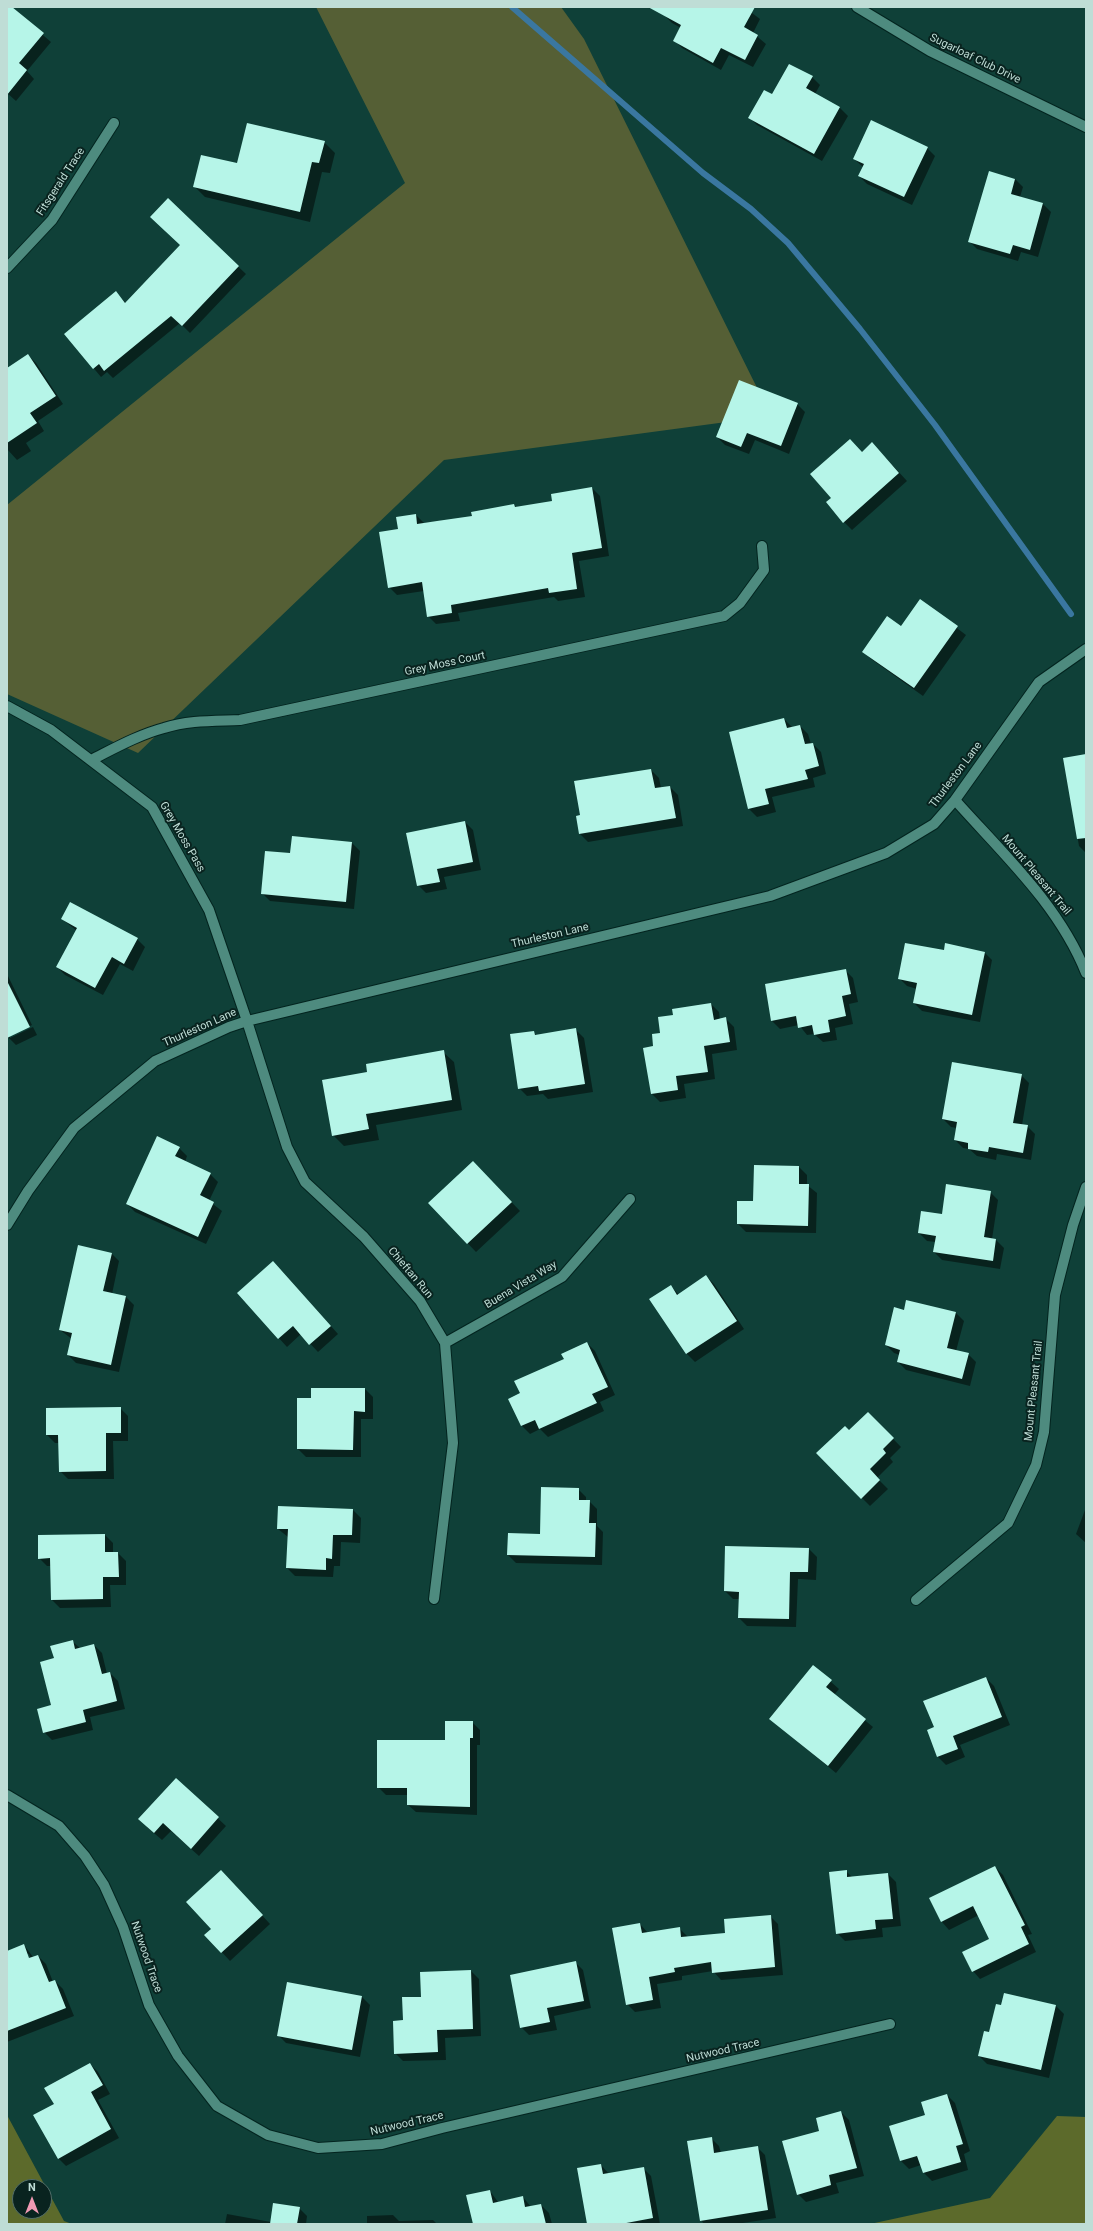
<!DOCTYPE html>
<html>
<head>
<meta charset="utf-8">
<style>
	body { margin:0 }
	#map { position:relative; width:1093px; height:2231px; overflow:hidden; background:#0f4038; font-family:Roboto,sans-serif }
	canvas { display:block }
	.frame { position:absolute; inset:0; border:8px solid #bfddd6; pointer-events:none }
	.north { position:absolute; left:12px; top:2179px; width:40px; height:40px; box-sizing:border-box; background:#09231f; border:1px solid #526d68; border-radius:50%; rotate:0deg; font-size:11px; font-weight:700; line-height:16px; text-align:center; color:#bfddd6 }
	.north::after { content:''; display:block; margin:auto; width:14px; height:18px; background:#f09ab4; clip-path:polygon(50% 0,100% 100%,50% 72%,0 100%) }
</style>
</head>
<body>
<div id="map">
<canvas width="1093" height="2231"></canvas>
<div class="frame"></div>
<div class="north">N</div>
</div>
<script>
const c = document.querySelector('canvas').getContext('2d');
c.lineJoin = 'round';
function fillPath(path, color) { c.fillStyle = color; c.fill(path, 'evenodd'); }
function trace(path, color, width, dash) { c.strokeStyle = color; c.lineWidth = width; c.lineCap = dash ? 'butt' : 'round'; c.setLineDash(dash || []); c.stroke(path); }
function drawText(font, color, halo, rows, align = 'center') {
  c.font = font + ' Roboto,sans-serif'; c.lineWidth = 4; c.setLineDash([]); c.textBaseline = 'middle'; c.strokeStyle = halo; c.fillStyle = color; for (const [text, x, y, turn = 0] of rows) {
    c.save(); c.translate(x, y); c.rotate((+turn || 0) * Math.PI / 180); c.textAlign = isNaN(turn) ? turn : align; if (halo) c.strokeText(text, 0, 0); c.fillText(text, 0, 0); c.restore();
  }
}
const green = new Path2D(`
	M 316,7 L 561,7 L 584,39 L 771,416 L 444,460 L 138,753 L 7,694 L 7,505 L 405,183 Z`);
const forest = new Path2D(`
	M 7,2115 L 64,2221 L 72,2224 L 7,2224 ZM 20,2187 L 44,2187 L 44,2211 L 20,2211 Z
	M 1057,2116 L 1086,2117 L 1086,2224 L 870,2224 L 990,2198 Z`);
const shadow = new Path2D(`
	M 7,7 L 10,7 L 51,42 L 27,71 L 34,79 L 16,101 L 7,93 Z
	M 668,7 L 744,7 L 760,19 L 753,33 L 766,44 L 753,67 L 729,55 L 721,70 L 682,48 L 674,40 L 681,28 L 672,23 L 664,15 Z
	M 812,77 L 820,85 L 815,94 L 840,108 L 848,116 L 822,161 L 757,125 L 749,117 L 773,96 Z
	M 324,142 L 335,153 L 330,173 L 322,172 L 310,222 L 205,197 L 194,186 L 238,165 Z
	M 927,148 L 935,156 L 912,205 L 867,184 L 859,176 L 863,167 L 854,159 Z
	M 990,172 L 1015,179 L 1023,187 L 1020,197 L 1043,204 L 1051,212 L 1038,257 L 1021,252 L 1018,261 L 977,249 L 969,241 Z
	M 168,200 L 246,274 L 190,333 L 180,323 L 113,378 L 107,372 L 101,377 L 65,334 L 116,293 L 126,303 L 181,245 Z
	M 28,355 L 36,363 L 63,404 L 38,421 L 44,431 L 26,443 L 31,451 L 17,460 L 7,449 L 7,369 Z
	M 797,404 L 805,412 L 789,454 L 755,440 L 749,454 L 725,445 L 717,437 Z
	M 872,443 L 907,481 L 852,530 L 844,522 L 832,498 L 862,453 Z
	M 592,488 L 600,496 L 609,556 L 579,561 L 585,597 L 558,601 L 554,597 L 458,613 L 460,621 L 436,624 L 428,616 L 424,591 L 397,595 L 389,587 L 400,529 L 416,515 L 424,523 L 473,517 L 514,505 L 516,507 L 553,502 Z
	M 920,600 L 966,635 L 923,696 L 871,659 L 863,651 L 901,627 Z
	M 784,719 L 792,727 L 800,726 L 808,734 L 811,744 L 813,744 L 821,752 L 826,774 L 813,778 L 815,787 L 772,797 L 776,812 L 757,817 L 749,809 L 730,733 Z
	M 1086,755 L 1086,853 L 1079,846 L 1064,759 Z
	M 651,770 L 659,778 L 661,788 L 670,787 L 678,795 L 683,826 L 588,842 L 580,834 L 581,816 Z
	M 465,822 L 473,830 L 481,870 L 444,877 L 447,889 L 426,893 L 418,885 Z
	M 352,843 L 360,851 L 354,909 L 270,901 L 262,893 L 291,854 Z
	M 70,903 L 137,939 L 145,947 L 133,971 L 120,964 L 103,995 L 65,975 L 57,967 L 77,931 L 62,919 Z
	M 945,952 L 984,952 L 992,960 L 980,1022 L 922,1011 L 914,1003 L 917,989 L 907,986 L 899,978 Z
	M 845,970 L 853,978 L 858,1002 L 849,1004 L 853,1024 L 835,1028 L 837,1040 L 823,1042 L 814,1034 L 807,1035 L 799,1025 L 780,1029 L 772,1021 Z
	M 7,974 L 32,1025 L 10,1036 L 10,1038 L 33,1027 L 37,1035 L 16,1045 L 7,1036 Z
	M 711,1004 L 719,1012 L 720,1020 L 726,1019 L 734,1027 L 737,1050 L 712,1054 L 715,1079 L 684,1084 L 686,1098 L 660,1102 L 652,1094 L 644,1048 L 654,1047 L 674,1015 Z
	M 576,1030 L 584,1038 L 593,1092 L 548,1099 L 543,1094 L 527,1096 L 519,1088 L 533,1032 L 537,1036 Z
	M 443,1052 L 454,1062 L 462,1110 L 376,1125 L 379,1140 L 344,1146 L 333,1135 L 369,1073 Z
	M 1021,1075 L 1029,1083 L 1022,1125 L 1027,1126 L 1035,1134 L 1031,1160 L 997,1154 L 996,1160 L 977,1156 L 969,1149 L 963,1148 L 955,1140 L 957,1128 L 951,1127 L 943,1119 Z
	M 179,1148 L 187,1156 L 185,1162 L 210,1174 L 218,1182 L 209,1201 L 222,1211 L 206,1244 L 135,1212 L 127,1204 Z
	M 799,1167 L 807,1175 L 807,1185 L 817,1193 L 816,1233 L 746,1232 L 738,1224 L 754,1202 Z
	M 481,1170 L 520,1211 L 476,1252 L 429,1203 Z
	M 990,1192 L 998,1200 L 992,1239 L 996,1240 L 1004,1248 L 1000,1269 L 942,1260 L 934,1252 L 936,1242 L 927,1241 L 919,1233 L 942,1215 Z
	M 111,1253 L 119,1261 L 112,1294 L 126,1297 L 134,1305 L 119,1372 L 76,1363 L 68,1355 L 72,1339 L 60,1330 Z
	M 281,1270 L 338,1334 L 318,1352 L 301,1334 L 287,1347 L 238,1293 Z
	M 706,1276 L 714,1284 L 744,1329 L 695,1362 L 687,1354 L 651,1300 L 671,1286 L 679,1295 Z
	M 907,1301 L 956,1313 L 964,1321 L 956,1351 L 968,1354 L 976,1362 L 970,1386 L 906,1370 L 898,1362 L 900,1355 L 894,1353 L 886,1345 L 905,1311 Z
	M 587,1343 L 595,1351 L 615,1395 L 600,1402 L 604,1411 L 548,1437 L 540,1429 L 530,1434 L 522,1426 L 521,1394 Z
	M 365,1389 L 373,1397 L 373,1419 L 361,1419 L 361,1457 L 306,1457 L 298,1449 Z
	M 120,1408 L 128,1416 L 128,1441 L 113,1441 L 114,1479 L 68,1479 L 60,1471 L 59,1443 L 55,1443 L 47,1435 L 47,1409 Z
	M 868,1413 L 901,1447 L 890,1458 L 893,1462 L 877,1478 L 888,1489 L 870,1506 L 817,1453 L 849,1432 Z
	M 578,1489 L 586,1497 L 586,1501 L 589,1501 L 597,1509 L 597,1526 L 603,1532 L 602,1565 L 516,1563 L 508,1555 L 541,1535 Z
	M 353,1510 L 361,1518 L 360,1543 L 341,1542 L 340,1566 L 334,1566 L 333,1577 L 295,1576 L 287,1568 L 288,1537 L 278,1529 Z
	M 1085,1510 L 1086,1510 L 1086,1543 L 1076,1534 Z
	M 105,1535 L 113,1543 L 113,1553 L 118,1553 L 126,1561 L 126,1585 L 110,1585 L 111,1607 L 60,1608 L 52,1600 L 51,1566 L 47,1566 L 39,1558 Z
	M 726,1547 L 809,1549 L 817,1557 L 816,1580 L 798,1579 L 796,1627 L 747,1626 L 739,1618 L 739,1599 L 733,1599 L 725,1591 Z
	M 73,1642 L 80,1648 L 94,1645 L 102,1653 L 107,1674 L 110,1673 L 118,1681 L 125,1709 L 90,1717 L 93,1730 L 52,1740 L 44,1732 Z
	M 813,1666 L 839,1689 L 834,1695 L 873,1727 L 836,1773 L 770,1719 Z
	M 986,1678 L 994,1686 L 1010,1725 L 960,1745 L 965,1757 L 946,1765 L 938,1757 L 928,1731 L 935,1728 Z
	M 472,1722 L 480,1730 L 480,1745 L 477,1745 L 477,1815 L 416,1812 L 408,1805 L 408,1795 L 386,1795 L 378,1787 Z
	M 176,1779 L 226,1826 L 199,1856 L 171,1831 L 162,1840 L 147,1827 Z
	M 995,1867 L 1003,1875 L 1032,1934 L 1028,1935 L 1036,1952 L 980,1979 L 973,1971 L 990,1939 L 979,1915 L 949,1930 L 942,1922 Z
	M 846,1871 L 853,1878 L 888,1874 L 896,1882 L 901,1926 L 882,1928 L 883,1937 L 845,1941 L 837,1933 Z
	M 229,1879 L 270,1924 L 230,1961 L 206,1935 L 212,1929 Z
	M 770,1916 L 778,1924 L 783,1975 L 721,1980 L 713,1971 L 682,1976 L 682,1980 L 657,1984 L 661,2008 L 635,2012 L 627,2004 L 640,1924 L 648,1933 L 679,1928 L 688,1937 L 726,1934 Z
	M 24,1945 L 33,1957 L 38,1956 L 46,1964 L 53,1982 L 55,1981 L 63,1989 L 74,2016 L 7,2042 L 7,1952 ZM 27,1954 L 29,1954 L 32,1962 L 30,1963 Z
	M 575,1962 L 583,1970 L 591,2008 L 554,2016 L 557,2030 L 529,2035 L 521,2027 Z
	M 471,1971 L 479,1979 L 481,2036 L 445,2038 L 446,2060 L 403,2061 L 395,2053 L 404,2021 L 422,1998 Z
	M 288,1983 L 362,1997 L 370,2005 L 360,2057 L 286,2043 L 278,2035 Z
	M 1056,2006 L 1064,2014 L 1049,2078 L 987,2064 L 979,2056 L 990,2033 Z
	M 90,2064 L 98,2072 L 110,2094 L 98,2100 L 119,2138 L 66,2166 L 58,2158 L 55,2104 Z
	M 947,2095 L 955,2103 L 970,2151 L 964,2154 L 968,2170 L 932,2181 L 924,2173 L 921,2165 L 909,2169 L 901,2161 L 926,2116 L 922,2102 Z
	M 841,2112 L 849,2120 L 864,2176 L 836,2183 L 839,2193 L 806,2202 L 798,2194 L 821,2131 Z
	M 711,2138 L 719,2146 L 721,2153 L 757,2147 L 765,2155 L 776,2218 L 736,2224 L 704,2224 L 701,2220 Z
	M 601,2165 L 609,2174 L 643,2168 L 651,2176 L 660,2224 L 588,2224 Z
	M 490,2191 L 498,2202 L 523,2197 L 531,2207 L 541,2205 L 549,2213 L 552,2224 L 474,2224 Z
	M 299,2208 L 307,2216 L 306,2224 L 225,2224 L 227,2214 L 271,2222 Z
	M 393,2215 L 399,2221 L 433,2220 L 437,2224 L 367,2224 L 367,2216 Z`);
const stream = new Path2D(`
	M 512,7 L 703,173 L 751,209 L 788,243 L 860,329 L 935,425 L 1071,614`);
const building = new Path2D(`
	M 7,7 L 12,7 L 44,33 L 19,63 L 27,70 L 7,95 Z
	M 648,7 L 755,7 L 744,27 L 758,35 L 745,60 L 721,48 L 713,63 L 673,41 L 681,25 Z
	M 789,64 L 813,76 L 806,88 L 840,107 L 814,154 L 748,118 L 764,90 L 772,94 Z
	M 871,120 L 928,147 L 904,197 L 858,176 L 864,164 L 853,159 Z
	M 247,123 L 325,141 L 319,163 L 312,162 L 300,212 L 193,187 L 201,155 L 237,163 Z
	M 989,171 L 1015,179 L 1011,194 L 1043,203 L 1030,250 L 1013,245 L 1010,254 L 968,242 Z
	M 168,198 L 239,266 L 182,326 L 171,316 L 104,371 L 99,364 L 93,369 L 64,334 L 116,291 L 125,303 L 180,245 L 150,217 Z
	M 28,354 L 56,396 L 30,413 L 37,423 L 7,443 L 7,368 Z
	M 739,380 L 798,403 L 781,446 L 747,433 L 741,447 L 716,437 Z
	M 850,439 L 862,452 L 872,442 L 899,473 L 843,523 L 826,502 L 831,498 L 810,474 Z
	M 592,487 L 602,548 L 572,553 L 577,589 L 549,593 L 548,588 L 451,605 L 452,613 L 427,617 L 422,582 L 388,588 L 379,532 L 398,529 L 396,517 L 416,514 L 417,524 L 437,521 L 472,516 L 471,512 L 514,504 L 515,507 L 552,501 L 551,494 Z
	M 920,599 L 958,626 L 914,688 L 862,652 L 887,616 L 901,626 Z
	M 784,718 L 787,728 L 800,725 L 805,744 L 813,743 L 819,766 L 805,770 L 808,779 L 765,789 L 769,804 L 748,809 L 729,732 Z
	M 1086,754 L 1086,838 L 1077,839 L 1063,758 Z
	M 651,769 L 655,788 L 670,786 L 676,818 L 579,834 L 576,816 L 580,815 L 574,781 Z
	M 465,821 L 473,862 L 437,869 L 440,882 L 417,886 L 406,833 Z
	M 292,836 L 352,842 L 346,902 L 261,894 L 265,851 L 290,853 Z
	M 70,902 L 138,938 L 124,964 L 112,957 L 95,988 L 56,967 L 77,928 L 61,919 Z
	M 905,943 L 944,950 L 945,943 L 985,952 L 972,1015 L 913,1003 L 917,983 L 898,979 Z
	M 846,969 L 851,994 L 842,996 L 846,1016 L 828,1020 L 830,1032 L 814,1035 L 812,1025 L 798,1028 L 796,1016 L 771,1021 L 765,984 Z
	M 7,981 L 30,1027 L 7,1038 Z
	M 711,1003 L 714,1020 L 726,1017 L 730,1042 L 704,1046 L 708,1072 L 676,1076 L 678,1090 L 651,1094 L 643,1048 L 653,1046 L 652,1034 L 660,1033 L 658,1017 L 673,1015 L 672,1009 Z
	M 576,1028 L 585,1084 L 539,1091 L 538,1086 L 518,1089 L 510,1034 L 534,1031 L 535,1035 Z
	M 444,1050 L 452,1100 L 366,1114 L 369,1129 L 332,1136 L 322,1080 L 367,1072 L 366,1064 Z
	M 952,1062 L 1022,1074 L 1013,1123 L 1028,1125 L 1023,1153 L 989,1147 L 988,1152 L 968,1149 L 968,1143 L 954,1140 L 957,1122 L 942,1119 Z
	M 157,1136 L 180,1147 L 175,1156 L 211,1173 L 200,1195 L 214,1202 L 198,1237 L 126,1204 Z
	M 473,1161 L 512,1202 L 467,1244 L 428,1203 Z
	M 754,1165 L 799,1166 L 799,1184 L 809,1184 L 808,1226 L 737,1224 L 737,1201 L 753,1201 Z
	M 946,1184 L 991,1191 L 984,1237 L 996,1239 L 993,1261 L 933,1252 L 936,1236 L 918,1233 L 921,1211 L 942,1214 Z
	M 78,1245 L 112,1253 L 103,1291 L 126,1296 L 111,1365 L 67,1355 L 72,1333 L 59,1330 Z
	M 273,1261 L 331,1326 L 309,1345 L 293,1326 L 278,1339 L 237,1293 Z
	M 706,1275 L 737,1321 L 686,1354 L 649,1299 L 671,1285 L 677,1295 Z
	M 906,1300 L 956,1312 L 947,1348 L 969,1353 L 962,1379 L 897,1362 L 900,1350 L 885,1345 L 894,1307 L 904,1310 Z
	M 587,1342 L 608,1387 L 592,1394 L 597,1403 L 539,1429 L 535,1420 L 521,1426 L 508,1399 L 520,1393 L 514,1381 L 564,1359 L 561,1354 Z
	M 311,1388 L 365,1388 L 365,1412 L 354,1411 L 353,1450 L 297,1449 L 297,1398 L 311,1398 Z
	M 121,1407 L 121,1433 L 106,1433 L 106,1471 L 59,1472 L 58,1435 L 46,1435 L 46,1408 Z
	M 868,1412 L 894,1438 L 883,1449 L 886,1453 L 870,1469 L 880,1480 L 861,1499 L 816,1453 L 845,1426 L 849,1430 Z
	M 541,1487 L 579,1488 L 579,1500 L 590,1500 L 589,1523 L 596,1523 L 595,1557 L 507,1555 L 508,1533 L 540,1534 Z
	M 278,1506 L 353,1509 L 352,1535 L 333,1535 L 332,1559 L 326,1558 L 326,1570 L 286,1568 L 288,1529 L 277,1529 Z
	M 105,1534 L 105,1552 L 118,1552 L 119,1577 L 103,1577 L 103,1599 L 51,1600 L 50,1558 L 38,1559 L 38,1535 Z
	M 725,1546 L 809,1548 L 808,1572 L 790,1572 L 789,1619 L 738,1618 L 739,1592 L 724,1591 Z
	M 73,1640 L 75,1649 L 94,1644 L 102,1674 L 110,1672 L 117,1701 L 83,1710 L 86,1722 L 43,1733 L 37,1709 L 51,1705 L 40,1662 L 54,1658 L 50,1646 Z
	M 813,1665 L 832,1680 L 826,1687 L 866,1719 L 828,1766 L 769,1719 Z
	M 986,1677 L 1002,1717 L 953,1736 L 958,1749 L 937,1757 L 927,1730 L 934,1727 L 923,1701 Z
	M 445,1721 L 473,1721 L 473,1738 L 470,1738 L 470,1807 L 407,1805 L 407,1788 L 377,1788 L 377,1740 L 445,1740 Z
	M 176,1778 L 219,1817 L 191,1849 L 163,1823 L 154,1833 L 138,1819 Z
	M 995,1866 L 1025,1925 L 1021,1927 L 1029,1944 L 972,1972 L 962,1952 L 989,1939 L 973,1906 L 941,1922 L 929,1898 Z
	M 221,1870 L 263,1915 L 221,1953 L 204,1935 L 211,1929 L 186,1902 Z
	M 847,1870 L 847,1877 L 888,1873 L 893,1919 L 875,1920 L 876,1929 L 836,1934 L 829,1872 Z
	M 771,1915 L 775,1967 L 712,1973 L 711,1962 L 674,1968 L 675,1972 L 649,1977 L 653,2000 L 626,2005 L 612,1928 L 640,1923 L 642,1933 L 680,1927 L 681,1937 L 725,1933 L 724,1919 Z
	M 24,1944 L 29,1958 L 38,1955 L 49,1982 L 55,1980 L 66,2008 L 7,2031 L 7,1951 Z
	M 576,1961 L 584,2001 L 547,2008 L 550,2022 L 520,2028 L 510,1975 Z
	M 471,1970 L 473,2029 L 437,2030 L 438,2052 L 394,2054 L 393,2021 L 403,2020 L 402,1997 L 421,1997 L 420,1972 Z
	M 287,1982 L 362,1996 L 352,2050 L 277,2036 Z
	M 1004,1993 L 1056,2005 L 1041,2070 L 978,2056 L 984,2031 L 989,2032 L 996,2004 L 1001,2005 Z
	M 90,2063 L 103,2085 L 91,2092 L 111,2129 L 58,2159 L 33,2115 L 54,2104 L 44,2088 Z
	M 947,2094 L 963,2144 L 956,2146 L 961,2162 L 923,2173 L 917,2156 L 900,2161 L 889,2126 L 925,2115 L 921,2102 Z
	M 841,2111 L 857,2168 L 829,2175 L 831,2185 L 797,2195 L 782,2141 L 819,2131 L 816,2118 Z
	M 712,2137 L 714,2153 L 758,2146 L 768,2210 L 700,2221 L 687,2141 Z
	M 601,2164 L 603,2174 L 644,2167 L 653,2218 L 621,2224 L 587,2224 L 577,2168 Z
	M 490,2190 L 493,2203 L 523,2196 L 525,2207 L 541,2204 L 546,2224 L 473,2224 L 466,2195 Z
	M 273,2203 L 300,2207 L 297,2224 L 270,2224 Z`);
const minor = new Path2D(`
	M 857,7 L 930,51 L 1086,127
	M 7,268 L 52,220 L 114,123
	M 7,706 L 51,730 L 152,807 L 209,910 L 247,1021 L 287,1147 L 305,1182 L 364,1237 L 420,1301 L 445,1343 L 453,1443 L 434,1599
	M 91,760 C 115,748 138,735 164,728 C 188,720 214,721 240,720 L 724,616 L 740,603 L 764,570 L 762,546
	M 955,800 C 1003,854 1059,905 1086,973
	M 7,1225 L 28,1191 L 74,1128 L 155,1061 L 229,1027 L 247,1021 L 770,896 L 886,853 L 934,824 L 955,800 L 1039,682 L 1086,649
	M 445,1343 L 562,1277 L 630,1199
	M 916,1600 L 1008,1523 L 1036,1465 L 1044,1432 L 1055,1295 L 1073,1225 L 1086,1187
	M 7,1795 L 59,1826 L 85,1856 L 104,1885 L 123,1927 L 149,2005 L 178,2056 L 217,2106 L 268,2135 L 318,2148 L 382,2144 L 442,2128 L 890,2024`);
const streetNames = [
	["Sugarloaf Club Drive",975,59,26],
	["Fitsgerald Trace",61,182,-57],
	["Grey Moss Court",445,664,-12],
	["Thurleston Lane",956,775,-53],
	["Grey Moss Pass",182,837,60],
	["Mount Pleasant Trail",1036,875,50],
	["Thurleston Lane",550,936,-13],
	["Thurleston Lane",200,1028,-24],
	["Chieftan Run",410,1273,50],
	["Buena Vista Way",521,1285,-31],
	["Mount Pleasant Trail",1034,1391,-84],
	["Nutwood Trace",146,1957,71],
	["Nutwood Trace",723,2051,-13],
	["Nutwood Trace",407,2124,-13]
];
fillPath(green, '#555f35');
fillPath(forest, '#5c6a2b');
fillPath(shadow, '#0007');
trace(stream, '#3a77a0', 6);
fillPath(building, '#b6f5e8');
trace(minor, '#03241f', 12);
trace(minor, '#4e8b7f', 10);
drawText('11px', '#bfddd6', '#09231f', streetNames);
</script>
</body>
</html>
